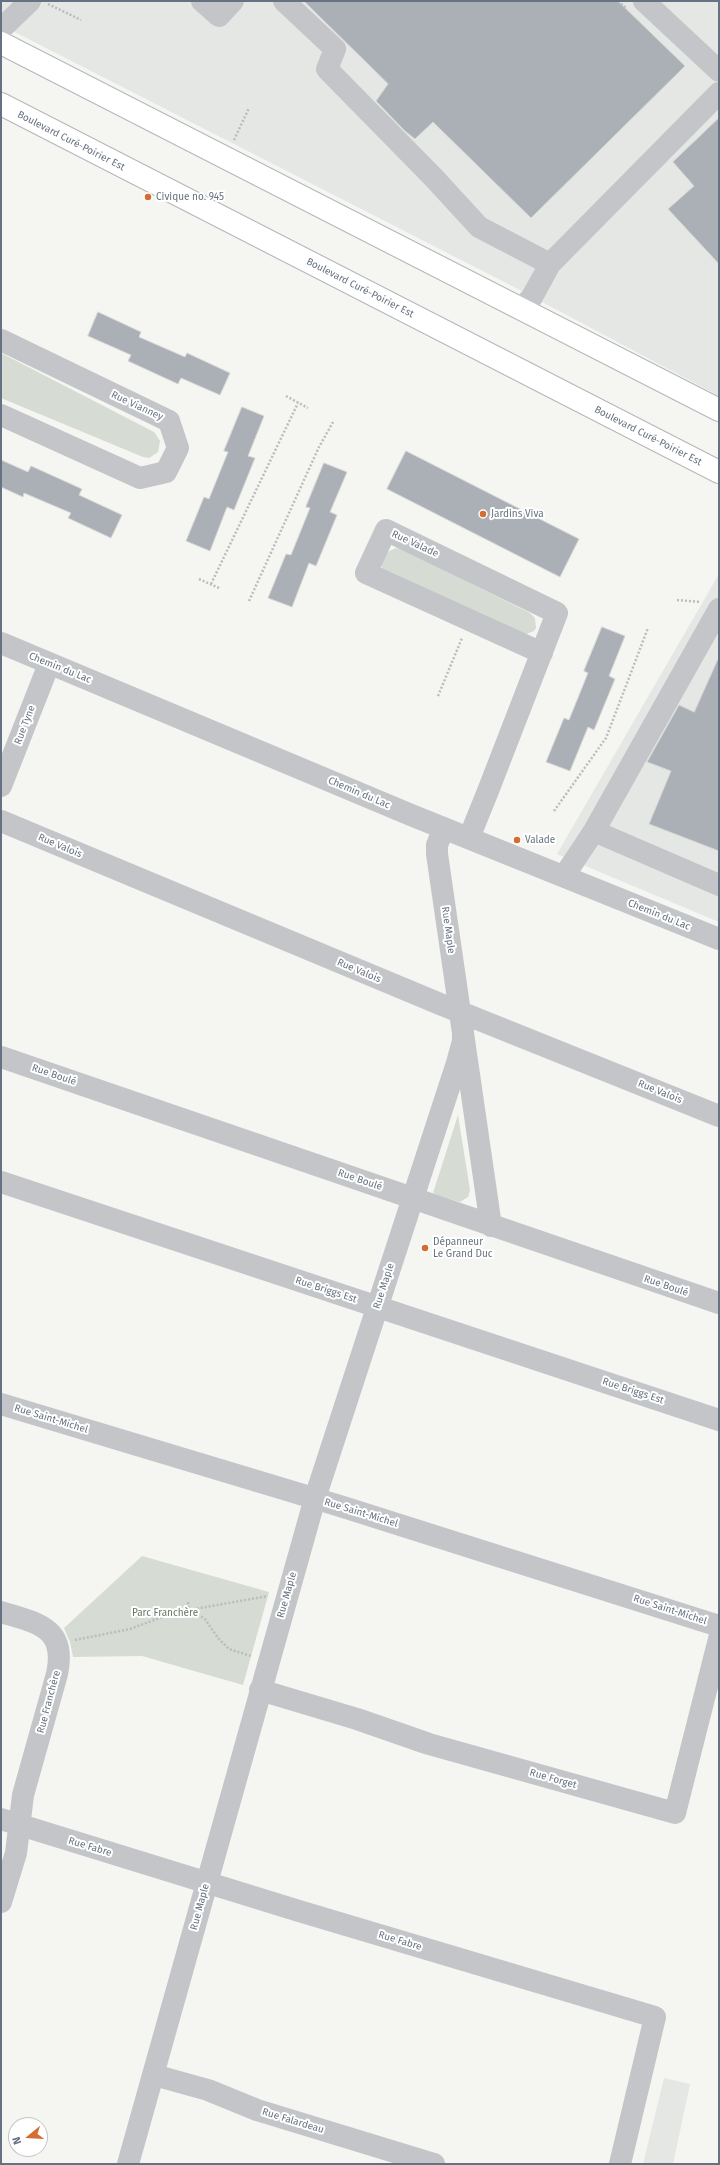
<!DOCTYPE html>
<html>
<head>
<meta charset="utf-8">
<style>
	body { margin:0 }
	#map { position:relative; width:720px; height:2165px; overflow:hidden; background:#f5f5f2; font-family:"Fira Sans",sans-serif }
	canvas { display:block }
	.frame { position:absolute; inset:0; border:2px solid #667281; pointer-events:none }
	.north { position:absolute; left:8px; top:2117px; width:40px; height:40px; box-sizing:border-box; background:#fff; border:1px solid #c2c7cd; border-radius:50%; rotate:252deg; font-size:11px; font-weight:700; line-height:16px; text-align:center; color:#667281 }
	.north::after { content:''; display:block; margin:auto; width:14px; height:18px; background:#d56c32; clip-path:polygon(50% 0,100% 100%,50% 72%,0 100%) }
</style>
</head>
<body>
<div id="map">
<canvas width="720" height="2165"></canvas>
<div class="frame"></div>
<div class="north">N</div>
</div>
<script>
const c = document.querySelector('canvas').getContext('2d');
c.lineJoin = 'round';
function fillPath(path, color) { c.fillStyle = color; c.fill(path, 'evenodd'); }
function trace(path, color, width, dash) { c.strokeStyle = color; c.lineWidth = width; c.lineCap = dash ? 'butt' : 'round'; c.setLineDash(dash || []); c.stroke(path); }
function drawText(font, color, halo, rows, align = 'center') {
  c.font = font + ' "Fira Sans",sans-serif'; c.lineWidth = 4; c.setLineDash([]); c.textBaseline = 'middle'; c.strokeStyle = halo; c.fillStyle = color; for (const [text, x, y, turn = 0] of rows) {
    c.save(); c.translate(x, y); c.rotate((+turn || 0) * Math.PI / 180); c.textAlign = isNaN(turn) ? turn : align; if (halo) c.strokeText(text, 0, 0); c.fillText(text, 0, 0); c.restore();
  }
}
const built = new Path2D(`
	M 1,1 L 719,1 L 719,396 L 514,287 L 1,25 Z
	M 719,574 L 719,922 L 557,854 Z
	M 664,2078 L 690,2084 L 673,2164 L 643,2164 Z`);
const green = new Path2D(`
	M 1,353 L 154,432 L 160,441 L 158,452 L 149,458 L 143,457 L 1,398 Z
	M 396,548 L 404,550 L 530,613 L 535,618 L 536,628 L 534,631 L 524,635 L 382,569 L 381,563 L 385,553 Z
	M 458,1115 L 470,1190 L 468,1197 L 460,1202 L 439,1196 L 433,1193 Z
	M 142,1556 L 269,1592 L 243,1685 L 142,1656 L 73,1657 L 70,1642 L 64,1628 Z`);
const building = new Path2D(`
	M 304,1 L 618,1 L 685,66 L 531,218 L 433,122 L 415,139 L 405,131 L 376,101 L 388,84 Z
	M 719,118 L 719,264 L 668,209 L 694,186 L 673,162 Z
	M 98,312 L 141,332 L 139,337 L 185,357 L 187,353 L 230,373 L 220,395 L 181,378 L 178,384 L 128,361 L 131,355 L 88,336 Z
	M 242,407 L 264,416 L 248,456 L 255,458 L 234,510 L 227,507 L 210,551 L 186,541 L 204,497 L 209,499 L 228,452 L 224,451 Z
	M 406,451 L 579,539 L 560,577 L 387,489 Z
	M 1,460 L 28,472 L 31,466 L 82,489 L 79,495 L 122,515 L 111,538 L 68,518 L 71,513 L 24,493 L 23,497 L 1,487 Z
	M 324,463 L 347,472 L 330,512 L 337,515 L 316,566 L 309,563 L 292,607 L 268,598 L 286,554 L 291,555 L 310,508 L 306,507 Z
	M 602,627 L 625,636 L 609,676 L 615,679 L 594,730 L 588,727 L 570,771 L 546,762 L 564,718 L 569,720 L 588,673 L 584,671 Z
	M 719,657 L 719,851 L 649,824 L 671,771 L 647,762 L 679,705 L 694,712 Z`);
const path = new Path2D(`
	M 618,1 L 626,8
	M 48,4 L 81,20
	M 234,140 L 249,108
	M 286,396 L 308,408
	M 199,579 L 219,588
	M 211,584 L 298,403
	M 677,600 L 701,602
	M 249,601 L 319,447 L 333,422
	M 438,696 L 462,638
	M 554,811 L 606,738 L 648,628
	M 188,1602 L 189,1610 L 268,1596
	M 151,1614 L 156,1619
	M 75,1640 L 130,1629 L 181,1610 L 193,1612 L 205,1619 L 218,1638 L 229,1649 L 251,1656`);
const minor = new Path2D(`
	M 202,1 L 219,16 L 233,1
	M 284,1 L 335,49 L 327,69 L 434,178 L 479,227 L 550,264
	M 644,1 L 719,71
	M 1,29 L 30,1
	M 521,309 L 532,297 L 550,264 L 719,93
	M 1,340 L 169,421 L 178,448 L 166,472 L 140,478 L 1,415
	M 1,643 L 411,815 L 719,939
	M 1,786 L 49,664
	M 1,821 L 440,1004 L 719,1116
	M 444,828 L 437,845 L 437,854 L 491,1226
	M 594,831 L 719,885
	M 469,838 L 488,791 L 557,613 L 386,530 L 366,573 L 542,653
	M 564,876 L 594,831 L 719,609
	M 1,1057 L 719,1303
	M 1,1182 L 719,1420
	M 1,1404 L 340,1506 L 719,1626
	M 1,1612 C 37,1623 67,1627 57,1674 L 23,1795 L 16,1853 L 1,1902
	M 260,1690 L 357,1719 L 429,1744 L 675,1813 L 719,1639
	M 1,1819 L 299,1911 L 655,2017 L 620,2164
	M 154,2075 L 208,2090 L 257,2110 L 434,2164
	M 128,2164 L 315,1498 L 457,1063 L 463,1041 L 463,1032`);
const major = new Path2D(`
	M 1,43 L 719,410
	M 1,104 L 719,472`);
const markers = [
	[148,197,4,"#d56c32"],
	[483,514,4,"#d56c32"],
	[517,840,4,"#d56c32"],
	[425,1248,4,"#d56c32"]
];
const streetNames = [
	["Boulevard Curé-Poirier Est",71,141,27],
	["Boulevard Curé-Poirier Est",360,288,27],
	["Rue Vianney",137,406,25],
	["Boulevard Curé-Poirier Est",648,436,27],
	["Rue Valade",415,544,25],
	["Chemin du Lac",60,668,22],
	["Rue Tyne",25,725,-69],
	["Chemin du Lac",359,793,23],
	["Rue Valois",60,846,23],
	["Chemin du Lac",659,915,22],
	["Rue Maple",448,930,82],
	["Rue Valois",359,971,23],
	["Rue Boulé",54,1075,19],
	["Rue Valois",660,1092,22],
	["Rue Boulé",360,1180,19],
	["Rue Maple",384,1286,-72],
	["Rue Boulé",666,1286,19],
	["Rue Briggs Est",326,1290,18],
	["Rue Briggs Est",633,1391,18],
	["Rue Saint-Michel",51,1419,17],
	["Rue Saint-Michel",361,1513,17],
	["Rue Maple",287,1595,-74],
	["Rue Saint-Michel",670,1610,18],
	["Rue Franchère",49,1702,-75],
	["Rue Forget",553,1779,16],
	["Rue Fabre",90,1847,17],
	["Rue Maple",200,1907,-75],
	["Rue Fabre",400,1941,17],
	["Rue Falardeau",293,2121,17]
];
const poiNames = [
	["Civique no. 945",156,197],
	["Jardins Viva",491,514],
	["Valade",525,840],
	["Dépanneur",433,1242],
	["Le Grand Duc",433,1254]
];
const parkNames = [
	["Parc Franchère",165,1613]
];
fillPath(built, '#e5e7e5');
fillPath(green, '#d6dcd3');
fillPath(building, '#aab0b6');
trace(building, '#d6d6d5', 1);
trace(major, '#b4b7bb', 24);
trace(path, '#babcbe', 2.5, [2, 2]);
trace(minor, '#c3c5c9', 22);
trace(major, '#fff', 22);
for (const [x, y, r, color] of markers) { const dot = new Path2D(); dot.arc(x, y, r, 0, 2 * Math.PI); c.fillStyle = color; c.fill(dot); trace(dot, '#fff', 1.5); }
drawText('10px', '#667281', '#fff', streetNames);
drawText('10px', '#667281', '#fff', poiNames, 'left');
drawText('10px', '#667865', '#fff', parkNames);
</script>
</body>
</html>
